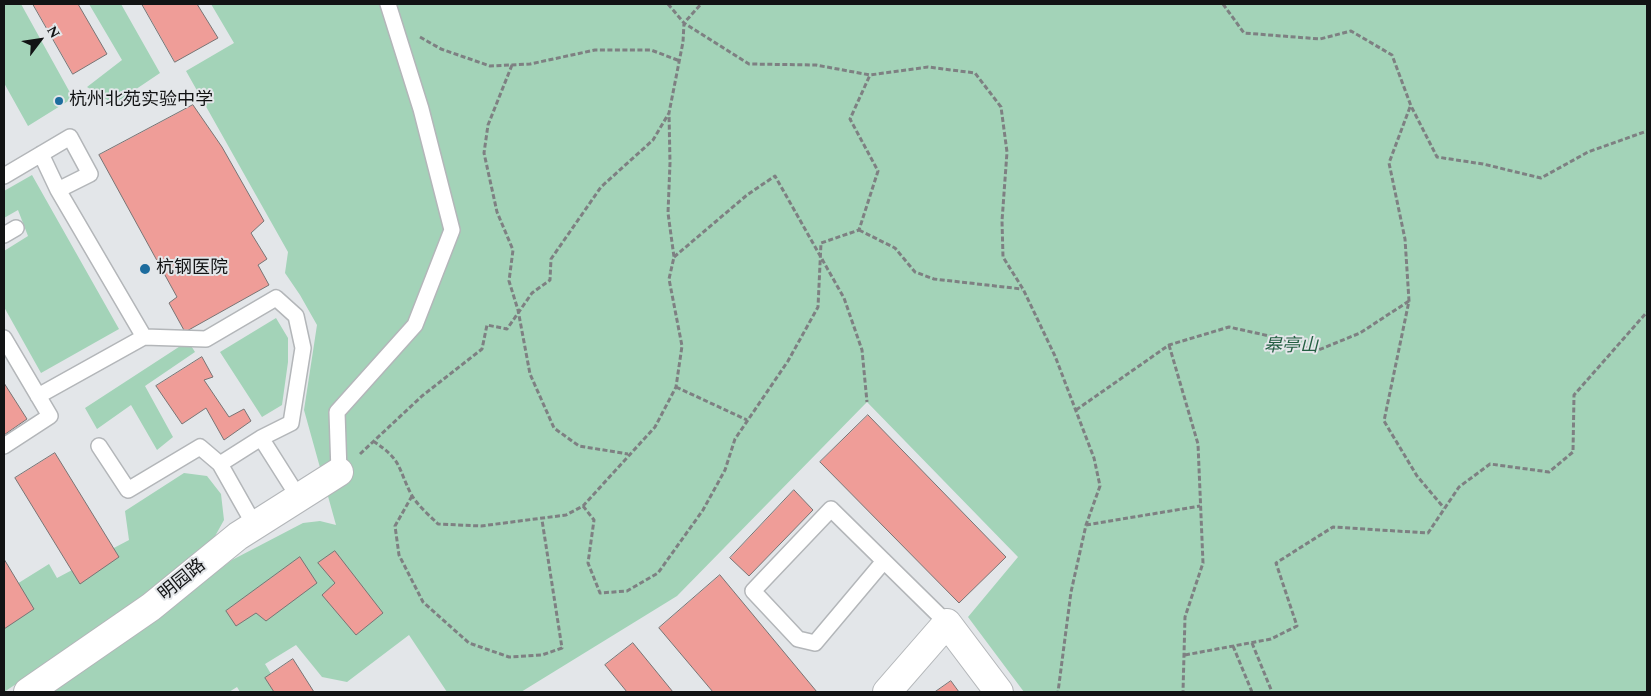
<!DOCTYPE html>
<html>
<head>
<meta charset="utf-8">
<style>
	body { margin:0 }
	#map { position:relative; width:1651px; height:696px; overflow:hidden; background:#e3e6e9; font-family:Spectral,serif }
	canvas { display:block }
	.frame { position:absolute; inset:0; border:5px solid #121314; pointer-events:none }
	.north { position:absolute; left:15px; top:15px; width:50px; height:50px; -webkit-text-stroke:4px #e3e6e9; paint-order:stroke; rotate:59deg; font-size:14px; font-weight:700; line-height:20px; text-align:center; color:#121314 }
	.north::after { content:''; display:block; margin:auto; width:18px; height:22px; background:#121314; clip-path:polygon(50% 0,100% 100%,50% 72%,0 100%) }
</style>
</head>
<body>
<div id="map">
<canvas width="1651" height="696"></canvas>
<div class="frame"></div>
<div class="north">N</div>
</div>
<script>
const c = document.querySelector('canvas').getContext('2d');
c.lineJoin = 'round';
function fillPath(path, color) { c.fillStyle = color; c.fill(path, 'evenodd'); }
function trace(path, color, width, dash) { c.strokeStyle = color; c.lineWidth = width; c.lineCap = dash ? 'butt' : 'round'; c.setLineDash(dash || []); c.stroke(path); }
function drawText(font, color, halo, rows, align = 'center') {
  c.font = font + ' Spectral,"Noto Sans SC",serif'; c.lineWidth = 4; c.setLineDash([]); c.textBaseline = 'middle'; c.strokeStyle = halo; c.fillStyle = color; for (const [text, x, y, turn = 0] of rows) {
    c.save(); c.translate(x, y); c.rotate((+turn || 0) * Math.PI / 180); c.textAlign = isNaN(turn) ? turn : align; if (halo) c.strokeText(text, 0, 0); c.fillText(text, 0, 0); c.restore();
  }
}
const green = new Path2D(`
	M 4,4 L 21,4 L 73,98 L 28,126 L 4,83 Z
	M 89,4 L 121,4 L 160,73 L 114,104 L 87,87 L 122,60 Z
	M 211,4 L 1647,4 L 1647,692 L 1024,692 L 968,617 L 1018,557 L 867,402 L 677,596 L 521,692 L 447,692 L 409,635 L 347,682 L 322,677 L 296,645 L 265,664 L 282,692 L 240,692 L 237,687 L 229,692 L 53,692 L 232,560 L 303,523 L 320,521 L 336,525 L 304,410 L 317,325 L 300,295 L 285,273 L 288,252 L 186,71 L 234,43 Z
	M 32,175 L 119,329 L 41,373 L 4,307 L 4,251 L 28,236 L 18,210 L 4,218 L 4,191 Z
	M 276,318 L 288,338 L 288,362 L 282,405 L 262,417 L 220,352 Z
	M 188,341 L 195,352 L 145,386 L 173,437 L 157,450 L 131,405 L 97,429 L 85,408 Z
	M 184,473 L 207,476 L 221,494 L 224,520 L 214,538 L 148,597 L 4,692 L 4,592 L 49,564 L 57,578 L 129,540 L 125,511 Z`);
const building = new Path2D(`
	M 33,4 L 78,4 L 107,54 L 73,74 Z
	M 142,4 L 197,4 L 218,38 L 175,62 Z
	M 193,105 L 222,147 L 264,221 L 251,233 L 267,259 L 258,265 L 269,285 L 185,332 L 169,303 L 177,297 L 99,155 Z
	M 202,357 L 213,377 L 204,380 L 229,417 L 244,409 L 251,421 L 224,440 L 206,408 L 182,424 L 156,386 Z
	M 4,383 L 27,419 L 4,435 Z
	M 868,415 L 1006,557 L 959,603 L 820,462 Z
	M 55,453 L 119,557 L 80,584 L 15,478 Z
	M 794,490 L 813,510 L 749,576 L 730,558 Z
	M 335,551 L 383,613 L 356,635 L 322,595 L 335,583 L 318,563 Z
	M 300,557 L 317,583 L 266,621 L 256,613 L 236,626 L 226,611 Z
	M 4,559 L 34,609 L 4,629 Z
	M 720,575 L 817,692 L 713,692 L 659,628 Z
	M 633,643 L 673,692 L 627,692 L 605,665 Z
	M 293,659 L 314,692 L 274,692 L 265,678 Z
	M 951,681 L 959,692 L 935,692 Z`);
const path = new Path2D(`
	M 668,4 L 684,23 L 749,64 L 816,65 L 870,75 L 928,67 L 975,73 L 1001,107 L 1007,152 L 1002,221 L 1003,257 L 1023,289 L 1055,356 L 1094,458 L 1100,486 L 1086,525 L 1071,592 L 1058,692
	M 1223,4 L 1244,33 L 1320,39 L 1351,31 L 1392,55 L 1411,106 L 1437,157 L 1483,164 L 1541,178 L 1588,152 L 1647,131
	M 420,37 L 441,49 L 490,66 L 530,64 L 595,50 L 651,50 L 680,61
	M 512,65 L 488,125 L 484,153 L 497,212 L 513,250 L 509,281 L 518,310 L 530,374 L 554,428 L 579,446 L 628,454
	M 1410,107 L 1389,163 L 1405,239 L 1409,301 L 1384,421 L 1417,476 L 1444,508
	M 859,230 L 895,248 L 915,272 L 934,279 L 1022,289
	M 674,257 L 747,195 L 775,176 L 844,298 L 862,350 L 867,402
	M 1169,345 L 1198,444 L 1203,563 L 1185,617 L 1183,692
	M 676,387 L 747,420
	M 1076,410 L 1169,345 L 1229,327 L 1283,339 L 1316,351 L 1360,333 L 1409,301
	M 373,441 C 402,460 397,466 411,494 C 417,505 429,515 438,524 L 481,526 L 566,515 L 583,506 L 655,427 L 676,387 L 682,346 L 669,279 L 674,257 L 668,213 L 670,163 L 669,113
	M 360,454 L 422,396 L 482,349 L 487,325 L 507,329 L 532,293 L 550,280 L 551,259 L 601,187 L 653,140 L 669,113 L 683,42 L 684,23 L 701,4
	M 412,496 L 395,526 L 399,555 L 423,602 L 469,643 L 509,657 L 542,655 L 562,648 L 542,520
	M 583,506 L 594,520 L 588,563 L 600,593 L 627,591 L 658,573 L 703,510 L 725,470 L 735,439 L 788,361 L 818,307 L 821,243 L 859,230 L 878,171 L 850,119 L 870,75
	M 1086,525 L 1200,506
	M 1252,643 L 1272,692
	M 1233,646 L 1252,692
	M 1185,655 L 1271,639 L 1297,626 L 1276,563 L 1333,527 L 1428,533 L 1459,487 L 1490,464 L 1549,472 L 1573,452 L 1574,395 L 1647,312`);
const service = new Path2D(`
	M 41,154 L 58,190
	M 4,176 L 70,137 L 90,174 L 58,190 L 144,337 L 38,396
	M 4,235 L 16,228
	M 144,337 L 206,339 L 276,298 L 296,316 L 303,348 L 291,423 L 261,438
	M 4,338 L 50,416 L 4,446
	M 99,446 L 128,490 L 200,447 L 220,464 L 255,526
	M 220,464 L 261,438 L 299,498
	M 339,472 L 337,412 L 415,325 L 452,230 L 421,109 L 388,4
	M 884,561 L 815,643 L 798,639 L 753,591 L 831,509 L 947,623`);
const minor = new Path2D(`
	M 28,692 L 151,607 L 238,536 L 339,472
	M 887,692 L 947,623 L 999,692`);
const markers = [
	[59,101,5,"#1d6c9e"],
	[145,269,6,"#1d6c9e"]
];
const poiNames = [
	["杭州北苑实验中学",69,101],
	["杭钢医院",156,269]
];
const parkNames = [
	["皋亭山",1291,347]
];
const streetNames = [
	["明园路",183,581,-39]
];
fillPath(green, '#a3d3b8');
fillPath(building, '#ef9d98');
trace(building, '#787474', 1);
trace(service, '#b3b6b9', 18);
trace(minor, '#b3b6b9', 30);
trace(path, '#7e8082', 3, [5, 2.5]);
trace(service, '#fff', 15);
trace(minor, '#fff', 28);
for (const [x, y, r, color] of markers) { const dot = new Path2D(); dot.arc(x, y, r, 0, 2 * Math.PI); c.fillStyle = color; c.fill(dot); trace(dot, '#e3e6e9', 2); }
drawText('18px', '#121314', '#e3e6e9', poiNames, 'left');
drawText('italic 18px', '#245e42', '#e3e6e9', parkNames);
drawText('18px', '#121314', '#e3e6e9', streetNames);
</script>
</body>
</html>
